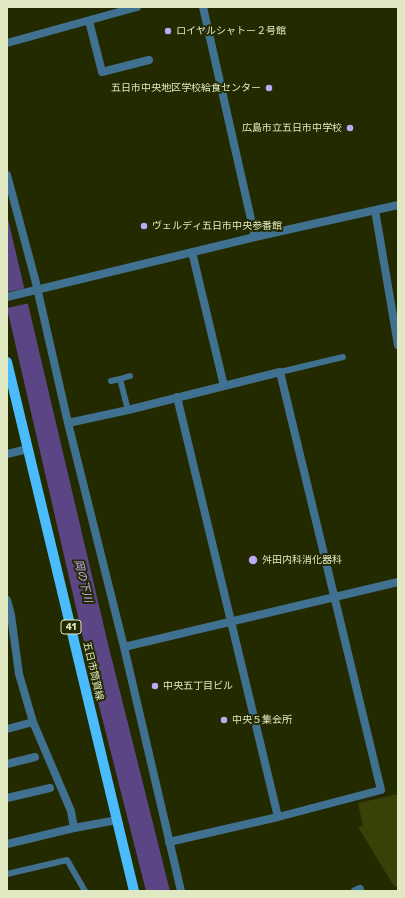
<!DOCTYPE html>
<html>
<head>
<meta charset="utf-8">
<style>
	body { margin:0 }
	#map { position:relative; width:405px; height:898px; overflow:hidden; background:#242a00; font-family:Rubik,sans-serif }
	canvas { display:block }
	.frame { position:absolute; inset:0; border:8px solid #e0e9c2; pointer-events:none }
</style>
</head>
<body>
<div id="map">
<canvas width="405" height="898"></canvas>
<div class="frame"></div>
</div>
<script>
const c = document.querySelector('canvas').getContext('2d');
c.lineJoin = 'round';
function fillPath(path, color) { c.fillStyle = color; c.fill(path, 'evenodd'); }
function trace(path, color, width, dash) { c.strokeStyle = color; c.lineWidth = width; c.lineCap = dash ? 'butt' : 'round'; c.setLineDash(dash || []); c.stroke(path); }
function drawText(font, color, halo, rows, align = 'center') {
  c.font = font + ' Rubik,"Noto Sans JP",sans-serif'; c.lineWidth = 4; c.setLineDash([]); c.textBaseline = 'middle'; c.strokeStyle = halo; c.fillStyle = color; for (const [text, x, y, turn = 0] of rows) {
    c.save(); c.translate(x, y); c.rotate((+turn || 0) * Math.PI / 180); c.textAlign = isNaN(turn) ? turn : align; if (halo) c.strokeText(text, 0, 0); c.fillText(text, 0, 0); c.restore();
  }
}
const green = new Path2D(`
	M 398,794 L 398,888 L 394,886 L 389,878 L 358,827 L 363,826 L 358,803 Z`);
const water = new Path2D(`
	M 7,215 L 109,648 L 170,891 L 146,891 L 94,686 L 7,308 Z`);
const pier = new Path2D(`
	M 26,288 L 30,303 L 7,308 L 7,292 Z`);
const service = new Path2D(`
	M 280,372 L 343,357
	M 111,381 L 120,379
	M 128,410 L 120,379 L 130,376
	M 7,874 L 67,860 L 85,891`);
const minor = new Path2D(`
	M 203,7 L 255,237
	M 89,21 L 102,72 L 149,60
	M 7,43 L 137,7
	M 7,175 L 35,279 L 68,423 L 124,647 L 181,891
	M 375,210 L 398,345
	M 192,252 L 224,386
	M 7,297 L 255,237 L 398,205
	M 177,397 L 278,817
	M 68,423 L 128,410 L 280,372 L 381,790 L 278,817 L 169,842
	M 7,454 L 28,449
	M 7,600 L 11,615 L 19,674 L 33,722 L 71,811 L 74,828
	M 124,647 L 398,582
	M 7,729 L 33,722
	M 7,764 L 35,757
	M 7,798 L 50,788
	M 355,891 L 360,889`);
const tertiary = new Path2D(`
	M 7,844 L 74,828 L 117,820`);
const primary = new Path2D(`
	M 7,362 L 134,891`);
const markers = [
	[168,31,4,"#bfa8f4"],
	[269,88,4,"#bfa8f4"],
	[350,128,4,"#bfa8f4"],
	[144,226,4,"#bfa8f4"],
	[253,560,5,"#bfa8f4"],
	[155,686,4,"#bfa8f4"],
	[224,720,4,"#bfa8f4"]
];
const shields = [
	[71,627,20]
];
const shieldNames = [
	["41",71,627]
];
const poiNames = [
	["ロイヤルシャトー２号館",176,31],
	["五日市中央地区学校給食センター",261,88,"right"],
	["広島市立五日市中学校",342,128,"right"],
	["ヴェルディ五日市中央参番館",152,226],
	["舛田内科消化器科",262,560],
	["中央五丁目ビル",163,686],
	["中央５集会所",232,720]
];
const streetNames = [
	["五日市筒賀線",93,671,77]
];
const waterNames = [
	["岡の下川",83,581,76]
];
fillPath(green, '#384106');
fillPath(water, '#5b4584');
fillPath(pier, '#242a00');
trace(service, '#407190', 6);
trace(minor, '#407190', 8);
trace(tertiary, '#407190', 8);
trace(primary, '#4abbfc', 10);
for (const [x, y, r, color] of markers) { const dot = new Path2D(); dot.arc(x, y, r, 0, 2 * Math.PI); c.fillStyle = color; c.fill(dot); trace(dot, '#242a00', 1.5); }
for (const [x, y, w] of shields) { const box = new Path2D(); box.roundRect(x - w / 2, y - 7, w, 14, 3); c.fillStyle = '#242a00'; c.fill(box); trace(box, '#e0e9c2', 1); }
drawText('bold 9px', '#e0e9c2', null, shieldNames);
drawText('10px', '#e0e9c2', '#242a00', poiNames, 'left');
drawText('10px', '#e0e9c2', '#242a00', streetNames);
drawText('italic 11px', '#c6b0fa', '#242a00', waterNames);
</script>
</body>
</html>
